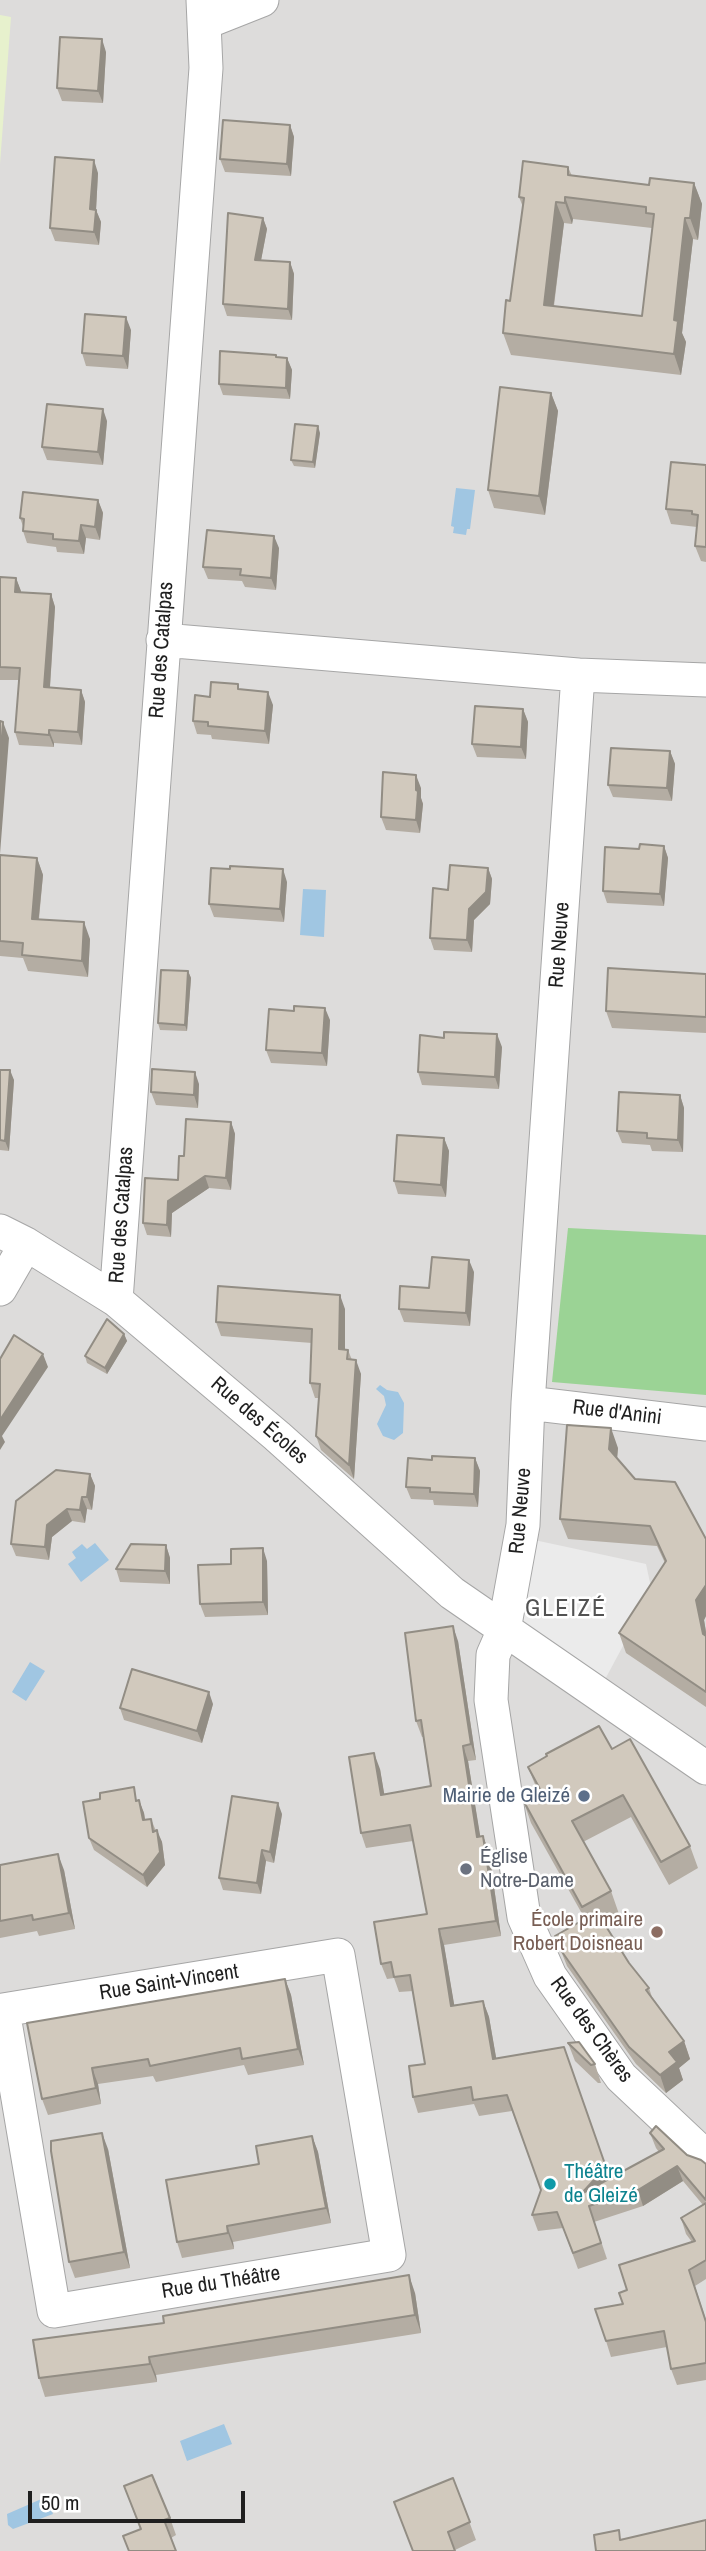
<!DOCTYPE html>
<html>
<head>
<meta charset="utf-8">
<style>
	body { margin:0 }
	#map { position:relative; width:706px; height:2551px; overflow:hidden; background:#f0efe4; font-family:"Archivo Narrow",sans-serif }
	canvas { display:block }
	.scale { position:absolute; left:28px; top:2491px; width:217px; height:32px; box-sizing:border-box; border:4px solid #1f1f1f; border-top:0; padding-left:9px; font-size:21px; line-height:24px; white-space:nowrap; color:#1f1f1f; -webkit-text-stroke:5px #fff; paint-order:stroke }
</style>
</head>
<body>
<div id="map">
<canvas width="706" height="2551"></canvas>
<div class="scale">50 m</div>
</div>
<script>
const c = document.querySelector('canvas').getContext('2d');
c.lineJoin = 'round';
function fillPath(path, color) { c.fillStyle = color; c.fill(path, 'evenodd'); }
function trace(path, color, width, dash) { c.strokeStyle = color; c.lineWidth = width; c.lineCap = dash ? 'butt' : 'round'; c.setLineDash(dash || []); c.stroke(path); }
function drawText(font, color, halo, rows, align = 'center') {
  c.font = font + ' "Archivo Narrow",sans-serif'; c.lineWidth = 5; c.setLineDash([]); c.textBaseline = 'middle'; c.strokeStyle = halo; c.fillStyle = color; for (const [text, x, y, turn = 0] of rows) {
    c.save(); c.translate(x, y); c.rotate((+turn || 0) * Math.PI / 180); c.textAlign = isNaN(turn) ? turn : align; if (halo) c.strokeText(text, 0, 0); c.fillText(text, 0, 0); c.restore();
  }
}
const residential = new Path2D(`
	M 0,0 L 706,0 L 706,2551 L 0,2551 Z`);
const farmland = new Path2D(`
	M 0,15 L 11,17 L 0,164 Z`);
const forest = new Path2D(`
	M 568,1228 L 706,1235 L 706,1395 L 552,1382 Z`);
const parking = new Path2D(`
	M 525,1538 L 646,1564 L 652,1592 L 602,1685 L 516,1619 Z`);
const water = new Path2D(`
	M 456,488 L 475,490 L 470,529 L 467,529 L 466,535 L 453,533 L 454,527 L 451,526 Z
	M 303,889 L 326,890 L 324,937 L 300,935 Z
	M 380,1385 L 387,1390 L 398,1392 L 404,1403 L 403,1433 L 394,1440 L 383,1436 L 377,1424 L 386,1405 L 384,1396 L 376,1389 Z
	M 95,1543 L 109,1560 L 81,1582 L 68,1564 L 76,1558 L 72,1552 L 82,1544 L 87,1549 Z
	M 30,1662 L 45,1671 L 26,1701 L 12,1692 Z
	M 224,2424 L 232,2444 L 187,2461 L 180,2441 Z
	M 46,2497 L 53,2514 L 13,2529 L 8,2525 L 7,2514 Z`);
const minor = new Path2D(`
	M 204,23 L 262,0
	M 163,640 L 578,675 L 528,1403 L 523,1525 L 504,1630 L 493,1655 L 491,1700 L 524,1917 L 550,1976 L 621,2077 L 706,2157
	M 578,675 L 706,680
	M 0,1231 L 26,1244 L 116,1300 L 277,1436 L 452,1593 L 706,1768
	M 0,1289 L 26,1244
	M 116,1300 L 206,68 L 203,0
	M 528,1403 L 706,1424
	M 0,2011 L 3,2010 L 338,1955 L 389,2255 L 54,2311 L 3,2010`);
const wall = new Path2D(`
	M 106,52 L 103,103 L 62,101 L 57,88 Z
	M 290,125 L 294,137 L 291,176 L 225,172 L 220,159 Z
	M 568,167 L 572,176 L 649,185 L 694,183 L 702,204 L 698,240 L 693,239 L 682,333 L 686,342 L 681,375 L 511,355 L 503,333 L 510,301 L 523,207 L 519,197 ZM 573,219 L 652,228 L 642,316 L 554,306 L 564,223 L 572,224 Z
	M 98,173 L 96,210 L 101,222 L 99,245 L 55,241 L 50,228 Z
	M 263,218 L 267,229 L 261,260 L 290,262 L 294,274 L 292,320 L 227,316 L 223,304 Z
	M 131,330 L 128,369 L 86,366 L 82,353 Z
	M 277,357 L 287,358 L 292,370 L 290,399 L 223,395 L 219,384 Z
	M 551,393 L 558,411 L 545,515 L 494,508 L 488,490 Z
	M 107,421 L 103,465 L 47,460 L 42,447 Z
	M 320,433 L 315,468 L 294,466 L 291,460 Z
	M 706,465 L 706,562 L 701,561 L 695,546 L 697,527 L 671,524 L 666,509 Z
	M 98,500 L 103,513 L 100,540 L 86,538 L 84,554 L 57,552 L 56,547 L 27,543 L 23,531 L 23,526 L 20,518 Z
	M 279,548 L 276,590 L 245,587 L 242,581 L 208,579 L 203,567 Z
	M 0,577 L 16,578 L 21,592 L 51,594 L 55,607 L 50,688 L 81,690 L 85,702 L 82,745 L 54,743 L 54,747 L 19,745 L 15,732 L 19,680 L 0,680 Z
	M 240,690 L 273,705 L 269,744 L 212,739 L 211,735 L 197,734 L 193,721 L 210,697 Z
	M 523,709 L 528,722 L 526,759 L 477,757 L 472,744 Z
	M 670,751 L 675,764 L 672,801 L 613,797 L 608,785 Z
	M 421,788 L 421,798 L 423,804 L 420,833 L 386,830 L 381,817 Z
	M 664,846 L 668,858 L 664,906 L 607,903 L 603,891 L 639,849 Z
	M 0,855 L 37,858 L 43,875 L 39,919 L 90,939 L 88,977 L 28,971 L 23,958 L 0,956 Z
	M 488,868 L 492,879 L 490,904 L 474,920 L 472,952 L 434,950 L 430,938 L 448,890 Z
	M 287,882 L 284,922 L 214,917 L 209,904 Z
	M 188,971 L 191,978 L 187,1031 L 160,1030 L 158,1023 Z
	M 706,974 L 706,1033 L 612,1028 L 606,1011 Z
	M 294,1011 L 330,1020 L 327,1066 L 271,1063 L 266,1050 Z
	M 502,1047 L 499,1089 L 422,1085 L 418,1072 Z
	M 0,1070 L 14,1080 L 9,1151 L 0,1150 Z
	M 199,1084 L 198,1108 L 156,1105 L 151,1092 Z
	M 680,1095 L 684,1108 L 683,1152 L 652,1151 L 650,1145 L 622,1143 L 617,1131 Z
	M 231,1122 L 235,1134 L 231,1190 L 209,1188 L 172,1213 L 171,1237 L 147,1235 L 143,1223 L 178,1180 L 184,1156 Z
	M 444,1138 L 449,1151 L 446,1197 L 398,1194 L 394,1181 Z
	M 474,1272 L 470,1326 L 404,1322 L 399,1309 L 429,1288 Z
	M 345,1309 L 345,1349 L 348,1350 L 352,1360 L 361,1374 L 354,1479 L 321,1450 L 316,1436 L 319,1398 L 315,1398 L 310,1383 L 312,1343 L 221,1336 L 216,1322 Z
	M 124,1334 L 127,1341 L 107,1374 L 87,1363 L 85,1356 Z
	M 618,1448 L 617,1459 L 635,1479 L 706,1539 L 706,1616 L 704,1620 L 706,1632 L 706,1707 L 626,1653 L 619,1633 L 665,1563 L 657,1546 L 568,1539 L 560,1519 Z
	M 475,1458 L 480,1471 L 478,1507 L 434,1505 L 433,1500 L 411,1499 L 406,1487 L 432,1460 Z
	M 90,1474 L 95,1486 L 92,1510 L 87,1509 L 85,1523 L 72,1521 L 52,1537 L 49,1560 L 16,1556 L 11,1544 Z
	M 166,1545 L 170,1558 L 170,1584 L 120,1582 L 116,1569 Z
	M 267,1561 L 268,1615 L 205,1617 L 200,1604 L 231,1564 Z
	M 458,1641 L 476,1760 L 468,1761 L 480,1837 L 483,1836 L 489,1852 L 501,1936 L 444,1945 L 454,2005 L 483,2001 L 489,2017 L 496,2058 L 610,2179 L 659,2152 L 656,2148 L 650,2133 L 687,2155 L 706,2164 L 706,2279 L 695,2286 L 706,2320 L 706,2380 L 677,2385 L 671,2369 L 667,2347 L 611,2357 L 606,2341 L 623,2304 L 627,2290 L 692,2242 L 686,2234 L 681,2218 L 703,2205 L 683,2181 L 643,2206 L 594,2222 L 607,2259 L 578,2269 L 563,2228 L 538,2231 L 532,2215 L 541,2190 L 512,2111 L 479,2116 L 474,2104 L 418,2113 L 413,2097 L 425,2064 L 413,1991 L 399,1992 L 394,1978 L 387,1979 L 381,1964 L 427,1914 L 413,1841 L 366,1848 L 361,1833 L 380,1769 L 384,1794 L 431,1786 L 423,1737 L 422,1737 L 416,1721 Z
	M 213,1704 L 202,1743 L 124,1720 L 120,1708 Z
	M 612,1749 L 690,1846 L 698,1868 L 669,1885 L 631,1817 L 583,1842 L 611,1891 L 619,1914 L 603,1922 L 629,1963 L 649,1988 L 652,1997 L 684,2041 L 690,2059 L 679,2068 L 683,2080 L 666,2093 L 636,2064 L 567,1966 L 555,1936 L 585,1919 L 531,1823 L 523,1800 L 538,1792 L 528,1767 Z
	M 139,1801 L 144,1813 L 145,1820 L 151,1819 L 156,1831 L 162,1842 L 165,1865 L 147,1887 L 94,1850 L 89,1838 Z
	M 282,1814 L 274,1863 L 266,1861 L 261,1894 L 223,1890 L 219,1878 Z
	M 0,1865 L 64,1870 L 75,1929 L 39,1936 L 37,1931 L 0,1938 Z
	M 285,1979 L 291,1995 L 304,2065 L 248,2075 L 244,2065 L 156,2082 L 153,2076 L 98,2084 L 101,2104 L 48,2115 L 42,2099 L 27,2023 Z
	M 568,2043 L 595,2064 L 601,2083 L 598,2083 L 575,2061 Z
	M 312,2136 L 318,2152 L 331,2223 L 233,2242 L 234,2249 L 182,2258 L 177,2242 L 259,2164 Z
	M 108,2149 L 130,2268 L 75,2278 L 69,2262 Z
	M 415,2293 L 421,2333 L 156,2375 L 157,2382 L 45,2397 L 39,2378 Z
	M 453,2478 L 476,2540 L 455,2550 L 412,2551 Z
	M 124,2486 L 170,2518 L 176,2535 L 171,2538 L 140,2529 Z`);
const shadedWall = new Path2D(`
	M 102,39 L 106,52 L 103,103 L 98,91 Z
	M 290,125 L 294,137 L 291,176 L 287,164 Z
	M 94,160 L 98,173 L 96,210 L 101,222 L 99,245 L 94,232 L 90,209 Z
	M 694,183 L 702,204 L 698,240 L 690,218 Z
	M 565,197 L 573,219 L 572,224 L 565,203 Z
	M 556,202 L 564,223 L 551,326 L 544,305 Z
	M 263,218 L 267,229 L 259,271 L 255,260 Z
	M 685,218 L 693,239 L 682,333 L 686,342 L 681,375 L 674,354 L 674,320 Z
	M 290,262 L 294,274 L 292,320 L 288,309 Z
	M 126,317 L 131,330 L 128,369 L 123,356 Z
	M 287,358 L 292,370 L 290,399 L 286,388 Z
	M 551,393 L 558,411 L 545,515 L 539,496 Z
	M 103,409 L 107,421 L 103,465 L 98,452 Z
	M 318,426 L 320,433 L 315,468 L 313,462 Z
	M 98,500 L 103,513 L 100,540 L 95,527 Z
	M 81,525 L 86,538 L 84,554 L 79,541 Z
	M 274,536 L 279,548 L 276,590 L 271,578 Z
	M 16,578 L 21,591 L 20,604 L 15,592 Z
	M 51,594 L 55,607 L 49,700 L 44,687 Z
	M 81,690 L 85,702 L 82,745 L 78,732 Z
	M 268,692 L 273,705 L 269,744 L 265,731 Z
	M 523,709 L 528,722 L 526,759 L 521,747 Z
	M 3,722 L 9,738 L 0,854 L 0,763 Z
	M 49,730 L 54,743 L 54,747 L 49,735 Z
	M 670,751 L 675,764 L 672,801 L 667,788 Z
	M 416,775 L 421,788 L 421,798 L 423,804 L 420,833 L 416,820 Z
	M 664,846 L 668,858 L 664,906 L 660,894 Z
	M 37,858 L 43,875 L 37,935 L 32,919 Z
	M 488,868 L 492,879 L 490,904 L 474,920 L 472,952 L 467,940 L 469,909 Z
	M 283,869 L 287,882 L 284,922 L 280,909 Z
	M 84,922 L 90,939 L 88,977 L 82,961 Z
	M 188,971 L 191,978 L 187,1031 L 185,1025 Z
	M 325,1008 L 330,1020 L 327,1066 L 322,1053 Z
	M 497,1034 L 502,1047 L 499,1089 L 495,1077 Z
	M 10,1070 L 14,1080 L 9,1151 L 5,1141 Z
	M 195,1072 L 199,1084 L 198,1108 L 194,1095 Z
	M 680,1095 L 684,1108 L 683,1152 L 678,1140 Z
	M 231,1122 L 235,1134 L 231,1190 L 226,1178 Z
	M 444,1138 L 449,1151 L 446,1197 L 441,1185 Z
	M 205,1176 L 209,1188 L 172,1213 L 171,1237 L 167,1225 L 168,1201 Z
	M 469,1260 L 474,1272 L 470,1326 L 466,1313 Z
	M 340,1295 L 345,1309 L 345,1363 L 339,1349 Z
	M 124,1334 L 127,1341 L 107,1374 L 105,1368 Z
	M 43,1354 L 48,1367 L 2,1436 L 5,1442 L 0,1450 L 0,1420 Z
	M 356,1360 L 361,1374 L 354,1479 L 349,1465 Z
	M 611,1428 L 618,1448 L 616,1469 L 609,1449 Z
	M 475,1458 L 480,1471 L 478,1507 L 474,1494 Z
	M 90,1474 L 95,1486 L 92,1510 L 87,1497 Z
	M 82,1497 L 87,1509 L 85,1523 L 80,1510 Z
	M 67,1509 L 72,1521 L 52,1537 L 49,1560 L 45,1547 L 47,1525 Z
	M 166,1545 L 170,1558 L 170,1584 L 165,1571 Z
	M 263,1548 L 267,1561 L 268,1615 L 263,1602 Z
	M 706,1585 L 706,1616 L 704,1620 L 706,1632 L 706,1642 L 703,1634 L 696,1600 Z
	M 453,1626 L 458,1641 L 476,1760 L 471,1744 Z
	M 209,1692 L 213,1704 L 202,1743 L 197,1731 Z
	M 463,1746 L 468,1761 L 483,1853 L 477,1837 Z
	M 374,1753 L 380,1769 L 387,1810 L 381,1795 Z
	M 139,1800 L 144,1813 L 147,1832 L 143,1820 Z
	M 278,1803 L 282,1814 L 274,1863 L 270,1852 Z
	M 157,1830 L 162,1842 L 165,1865 L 147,1887 L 143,1875 Z
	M 483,1836 L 489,1852 L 501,1936 L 496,1921 Z
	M 262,1850 L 266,1861 L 261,1894 L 257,1883 Z
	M 58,1854 L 64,1870 L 75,1929 L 69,1913 Z
	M 439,1929 L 444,1945 L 457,2021 L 451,2006 Z
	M 285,1979 L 291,1995 L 304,2065 L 298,2049 Z
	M 483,2001 L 489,2017 L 499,2074 L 493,2059 Z
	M 684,2041 L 690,2059 L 679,2068 L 683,2080 L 666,2093 L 660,2075 L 669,2052 Z
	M 564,2047 L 611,2183 L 589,2206 L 607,2259 L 589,2208 L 581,2194 Z
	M 92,2068 L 98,2084 L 101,2104 L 96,2088 Z
	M 102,2133 L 108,2149 L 130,2268 L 124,2252 Z
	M 312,2136 L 318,2152 L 331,2223 L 326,2208 Z
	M 677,2166 L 683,2181 L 643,2206 L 638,2190 Z
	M 227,2226 L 233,2242 L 234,2249 L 228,2233 Z
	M 409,2275 L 415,2293 L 421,2333 L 415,2315 Z
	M 149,2357 L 156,2375 L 157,2382 L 150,2364 Z`);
const building = new Path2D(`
	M 60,37 L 102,39 L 98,91 L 57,88 Z
	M 223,120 L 290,125 L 287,164 L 220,159 Z
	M 55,157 L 94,160 L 90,209 L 96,210 L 94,232 L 50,228 Z
	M 523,161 L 568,167 L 568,175 L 649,185 L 650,178 L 694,183 L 690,218 L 685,218 L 674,320 L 678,321 L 674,354 L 503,333 L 506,300 L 510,301 L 524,198 L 519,197 ZM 565,197 L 646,207 L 646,213 L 654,214 L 642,316 L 544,305 L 556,202 L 565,203 Z
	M 228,213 L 263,218 L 255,260 L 290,262 L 288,309 L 223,304 Z
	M 85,314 L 126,317 L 123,356 L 82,353 Z
	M 220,351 L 276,355 L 276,357 L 287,358 L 286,388 L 219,384 Z
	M 500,387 L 551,393 L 539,496 L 488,490 Z
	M 47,404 L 103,409 L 98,452 L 42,447 Z
	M 295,424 L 318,426 L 313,462 L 291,460 Z
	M 671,462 L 706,465 L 706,547 L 695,546 L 698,515 L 692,514 L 692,511 L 666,509 Z
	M 23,492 L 98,500 L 95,527 L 81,525 L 79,541 L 53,539 L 53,534 L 23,531 L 24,519 L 20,518 Z
	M 207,530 L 274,536 L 271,578 L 240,575 L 241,569 L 203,567 Z
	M 0,577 L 16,578 L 15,592 L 51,594 L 44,687 L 81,690 L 78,732 L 49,730 L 49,735 L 15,732 L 20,668 L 0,667 Z
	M 211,682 L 238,684 L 238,689 L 268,692 L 265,731 L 208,726 L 208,722 L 193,721 L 195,695 L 210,697 Z
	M 475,706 L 523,709 L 521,747 L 472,744 Z
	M 0,721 L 3,722 L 0,763 Z
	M 611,748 L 670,751 L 667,788 L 608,785 Z
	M 383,772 L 416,775 L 416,790 L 418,791 L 416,820 L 381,817 Z
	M 640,844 L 664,846 L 660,894 L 603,891 L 605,847 L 639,849 Z
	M 0,855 L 37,858 L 32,919 L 84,922 L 82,961 L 22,955 L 23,943 L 0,941 Z
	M 450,865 L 488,868 L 486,892 L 469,909 L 467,940 L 430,938 L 433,888 L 448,890 Z
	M 230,866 L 283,869 L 280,909 L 209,904 L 211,868 L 230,869 Z
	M 608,968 L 706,974 L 706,1017 L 606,1011 Z
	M 161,970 L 188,971 L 185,1025 L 158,1023 Z
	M 294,1006 L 325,1008 L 322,1053 L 266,1050 L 269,1009 L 294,1011 Z
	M 444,1032 L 497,1034 L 495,1077 L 418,1072 L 420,1035 L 444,1038 Z
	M 152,1069 L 195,1072 L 194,1095 L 151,1092 Z
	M 0,1070 L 10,1070 L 5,1141 L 0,1140 Z
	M 619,1092 L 680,1095 L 678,1140 L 647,1138 L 647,1133 L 617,1131 Z
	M 186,1119 L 231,1122 L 226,1178 L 205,1176 L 168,1201 L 167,1225 L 143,1223 L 145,1178 L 178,1180 L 179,1156 L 184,1156 Z
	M 397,1135 L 444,1138 L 441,1185 L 394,1181 Z
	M 432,1257 L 469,1260 L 466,1313 L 399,1309 L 400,1286 L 429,1288 Z
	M 218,1286 L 340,1295 L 339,1349 L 348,1350 L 347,1359 L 356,1360 L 349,1465 L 316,1436 L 320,1384 L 310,1383 L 312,1329 L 216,1322 Z
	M 107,1319 L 124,1334 L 105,1368 L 85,1356 Z
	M 14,1335 L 43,1354 L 0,1420 L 0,1359 Z
	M 567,1425 L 611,1428 L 609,1449 L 635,1479 L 675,1482 L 706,1539 L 706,1585 L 696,1600 L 703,1634 L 706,1636 L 706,1692 L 619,1633 L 666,1561 L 650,1526 L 560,1519 Z
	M 432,1456 L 475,1458 L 474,1494 L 430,1492 L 430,1488 L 406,1487 L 408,1458 L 432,1460 Z
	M 56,1470 L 90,1474 L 87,1497 L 82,1497 L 80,1510 L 67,1509 L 47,1525 L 45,1547 L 11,1544 L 16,1501 Z
	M 131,1544 L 166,1545 L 165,1571 L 116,1569 Z
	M 263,1548 L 263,1602 L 200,1604 L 198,1565 L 231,1564 L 231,1549 Z
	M 453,1626 L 471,1744 L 463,1746 L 477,1837 L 483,1836 L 496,1921 L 439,1929 L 451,2006 L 483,2001 L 493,2059 L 564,2047 L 606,2167 L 581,2194 L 664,2149 L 650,2133 L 656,2126 L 687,2155 L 701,2160 L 706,2164 L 706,2200 L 677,2166 L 638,2190 L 589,2206 L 601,2243 L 573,2253 L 557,2212 L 532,2215 L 541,2190 L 507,2095 L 473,2100 L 471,2087 L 413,2097 L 409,2066 L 425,2064 L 410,1975 L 394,1977 L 391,1962 L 381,1964 L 374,1922 L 427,1914 L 410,1825 L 361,1833 L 349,1757 L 374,1753 L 381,1795 L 431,1786 L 421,1720 L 416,1721 L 405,1633 Z
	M 132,1669 L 209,1692 L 197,1731 L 120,1708 Z
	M 599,1726 L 612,1749 L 630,1739 L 690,1846 L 661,1862 L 623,1795 L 572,1821 L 611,1891 L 582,1907 L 523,1800 L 541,1791 L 528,1767 L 547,1756 L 546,1754 Z
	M 134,1787 L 136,1801 L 139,1800 L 143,1820 L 151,1819 L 153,1832 L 157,1830 L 160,1852 L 143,1875 L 89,1838 L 83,1802 L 100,1799 L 100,1793 Z
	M 232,1796 L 278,1803 L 270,1852 L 262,1850 L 257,1883 L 219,1878 Z
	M 58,1854 L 69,1913 L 33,1920 L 32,1915 L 0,1921 L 0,1865 Z
	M 597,1912 L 629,1963 L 649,1988 L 646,1990 L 684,2041 L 669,2052 L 677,2062 L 660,2075 L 629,2047 L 560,1949 L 555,1936 Z
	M 285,1979 L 298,2049 L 242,2059 L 240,2048 L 150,2066 L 148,2059 L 92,2068 L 96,2088 L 42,2099 L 27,2023 Z
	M 579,2042 L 595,2064 L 591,2065 L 568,2043 Z
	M 102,2133 L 124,2252 L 69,2262 L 51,2151 L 51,2141 Z
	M 312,2136 L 326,2208 L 227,2226 L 228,2233 L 177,2242 L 166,2180 L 259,2164 L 256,2146 Z
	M 706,2203 L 706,2260 L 689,2270 L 706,2322 L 706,2363 L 671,2369 L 664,2331 L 606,2341 L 595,2309 L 623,2304 L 619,2293 L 627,2290 L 619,2265 L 695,2241 L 681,2218 Z
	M 409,2275 L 415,2315 L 149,2357 L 150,2364 L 39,2378 L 33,2340 L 164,2323 L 163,2316 Z
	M 152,2475 L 170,2518 L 164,2520 L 176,2551 L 129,2551 L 123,2536 L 141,2529 L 124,2486 Z
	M 453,2478 L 470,2522 L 448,2532 L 455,2551 L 413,2551 L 394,2502 Z
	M 706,2520 L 706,2551 L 596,2551 L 594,2535 L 619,2530 L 620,2540 Z`);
const markers = [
	[584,1796,7,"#5c6f8a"],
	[466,1869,7,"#6b7280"],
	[657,1932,7,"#8d6e63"],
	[550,2184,7,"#0f9aa8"]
];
const streetNames = [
	["Rue des Catalpas",162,650,-86],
	["Rue Neuve",560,945,-86],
	["Rue des Catalpas",122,1215,-86],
	["Rue d'Anini",617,1413,7],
	["Rue des Écoles",259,1421,41],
	["Rue Neuve",521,1511,-85],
	["Rue Saint-Vincent",169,1983,-9],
	["Rue des Chères",591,2030,54],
	["Rue du Théâtre",221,2283,-9]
];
const serviceNames = [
	["Mairie de Gleizé",570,1796]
];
const worshipNames = [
	["Église",480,1857],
	["Notre-Dame",480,1881]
];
const educationNames = [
	["École primaire",643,1920],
	["Robert Doisneau",643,1944]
];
const cultureNames = [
	["Théâtre",564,2172],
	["de Gleizé",564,2196]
];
const quarterNames = [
	["GLEIZÉ",566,1610]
];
fillPath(residential, '#dddcdb');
fillPath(farmland, '#e7f1cd');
fillPath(forest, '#9bd395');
fillPath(parking, '#ebebeb');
fillPath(water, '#a0c6e2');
trace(minor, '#a6a6a6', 35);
trace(minor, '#fff', 33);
fillPath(wall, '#b4ada3');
fillPath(shadedWall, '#928d84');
fillPath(building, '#d1c9bd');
trace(building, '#928d84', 2);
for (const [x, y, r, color] of markers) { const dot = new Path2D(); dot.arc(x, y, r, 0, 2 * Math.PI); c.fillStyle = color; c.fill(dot); trace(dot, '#fff', 2.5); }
drawText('21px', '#1f1f1f', '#fff', streetNames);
drawText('21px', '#4e5e75', '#fff', serviceNames, 'right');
drawText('21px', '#5b616d', '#fff', worshipNames, 'left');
drawText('21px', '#785e54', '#fff', educationNames, 'right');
drawText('21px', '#0d838f', '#fff', cultureNames, 'left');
c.letterSpacing = '2px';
drawText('24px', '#525252', '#fff', quarterNames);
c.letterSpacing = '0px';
</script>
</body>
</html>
